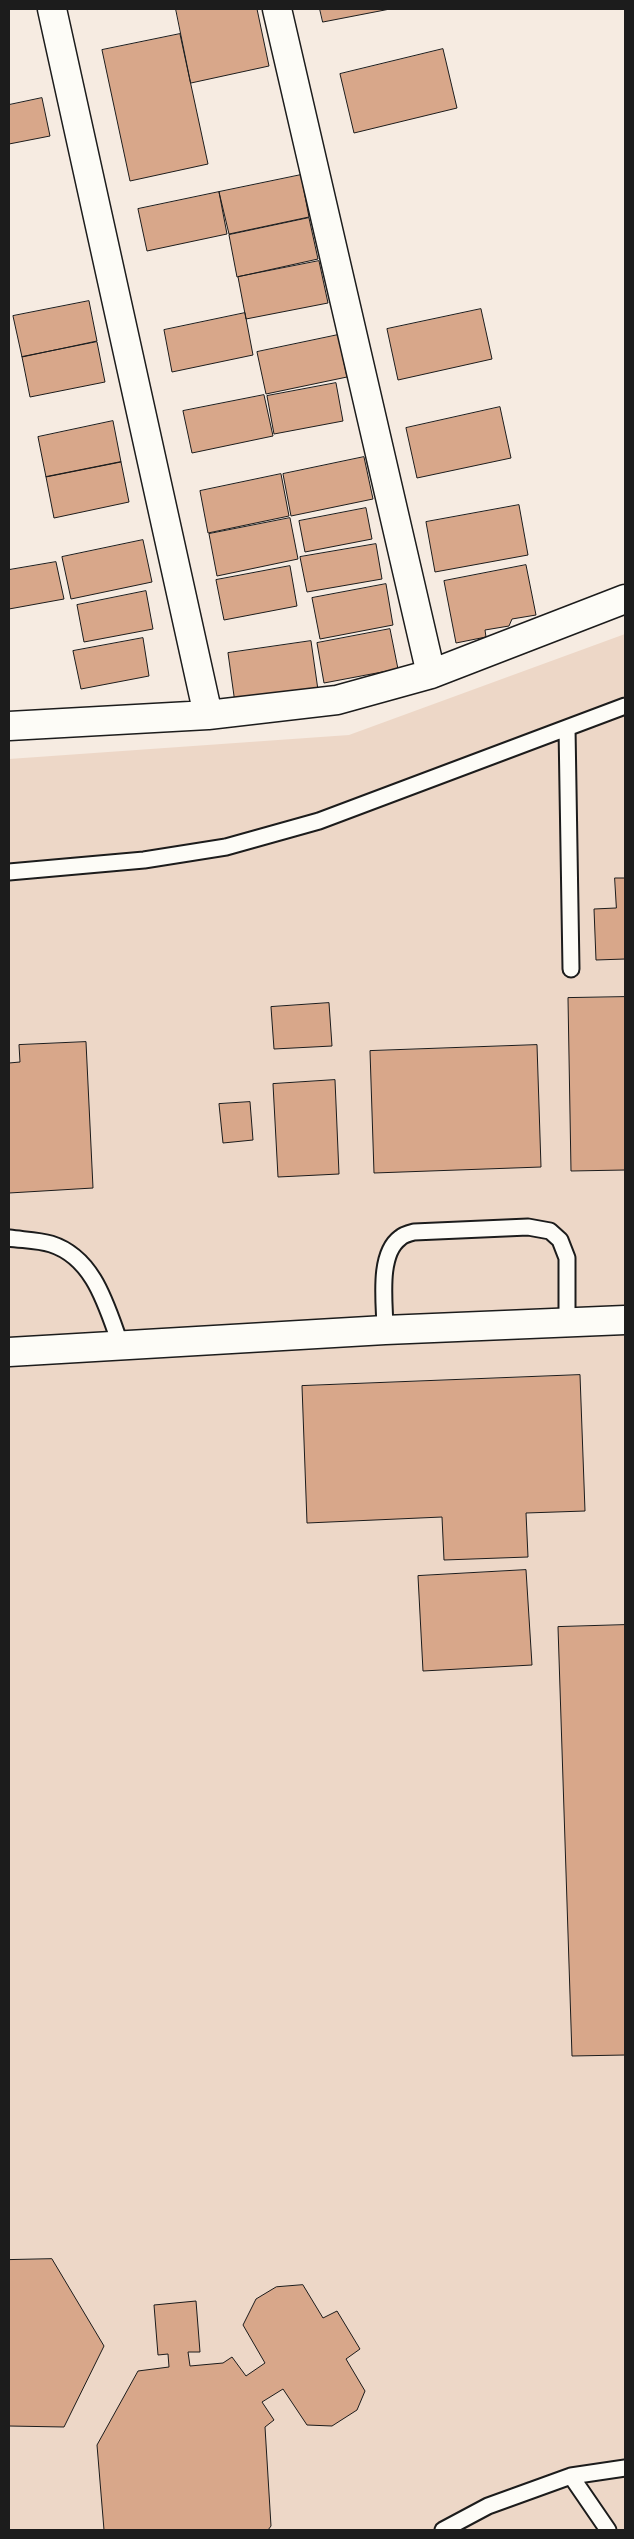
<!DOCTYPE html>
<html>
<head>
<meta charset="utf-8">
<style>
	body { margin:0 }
	#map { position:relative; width:634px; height:2539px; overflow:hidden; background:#f6ebe1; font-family:Caveat,sans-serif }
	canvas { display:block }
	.frame { position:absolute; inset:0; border:10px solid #1c1c1c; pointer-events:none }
</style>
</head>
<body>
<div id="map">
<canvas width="634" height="2539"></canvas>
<div class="frame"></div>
</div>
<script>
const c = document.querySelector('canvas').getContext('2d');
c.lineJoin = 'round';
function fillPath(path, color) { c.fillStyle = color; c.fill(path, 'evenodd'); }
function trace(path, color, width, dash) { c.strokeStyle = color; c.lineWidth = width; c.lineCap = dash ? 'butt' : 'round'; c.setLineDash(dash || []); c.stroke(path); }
const built = new Path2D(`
	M 625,634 L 625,2530 L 9,2530 L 9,759 L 349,735 Z`);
const building = new Path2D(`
	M 176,9 L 257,9 L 269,66 L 191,83 Z
	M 320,9 L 390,9 L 323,22 Z
	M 180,34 L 208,164 L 130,181 L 102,50 Z
	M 443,49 L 457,108 L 354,133 L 340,74 Z
	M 42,98 L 50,136 L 9,144 L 9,105 Z
	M 301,175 L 309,217 L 229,234 L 219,192 Z
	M 219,192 L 227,234 L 147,251 L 138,209 Z
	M 309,218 L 318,259 L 237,277 L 229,235 Z
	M 319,261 L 328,303 L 246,319 L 238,277 Z
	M 89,301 L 97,341 L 22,357 L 13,316 Z
	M 481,309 L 492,359 L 398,380 L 387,329 Z
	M 245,313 L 253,355 L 172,372 L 164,330 Z
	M 338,335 L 347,377 L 266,394 L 257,352 Z
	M 97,342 L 105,382 L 30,397 L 22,357 Z
	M 336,383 L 343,421 L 274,434 L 267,396 Z
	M 264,395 L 273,436 L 192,453 L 183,411 Z
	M 500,407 L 511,458 L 417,478 L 406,428 Z
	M 113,421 L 121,462 L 46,477 L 38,437 Z
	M 364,457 L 373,499 L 291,516 L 283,474 Z
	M 121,462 L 129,502 L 54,518 L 46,477 Z
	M 281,474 L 289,516 L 208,533 L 200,491 Z
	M 519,505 L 528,555 L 435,572 L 426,522 Z
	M 366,508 L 372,539 L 305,552 L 299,521 Z
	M 290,518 L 298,559 L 217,576 L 209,534 Z
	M 143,540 L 152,582 L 71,599 L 62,557 Z
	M 376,544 L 382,579 L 307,592 L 300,557 Z
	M 56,562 L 64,599 L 9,609 L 9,570 Z
	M 526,565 L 536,615 L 512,619 L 509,626 L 485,630 L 486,637 L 456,643 L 444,581 Z
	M 290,566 L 297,606 L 224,620 L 216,580 Z
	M 386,584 L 393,625 L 320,639 L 312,598 Z
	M 146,591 L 153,629 L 84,642 L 77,605 Z
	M 390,629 L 398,669 L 324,683 L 317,643 Z
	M 143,638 L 149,676 L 81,689 L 73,651 Z
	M 311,641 L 318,690 L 235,703 L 228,653 Z
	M 615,878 L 625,878 L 625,959 L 596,960 L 594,909 L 616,908 Z
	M 625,997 L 625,1170 L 571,1171 L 568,998 Z
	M 329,1003 L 332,1046 L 274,1049 L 271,1007 Z
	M 86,1042 L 93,1188 L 9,1193 L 9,1063 L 20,1062 L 19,1045 Z
	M 537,1045 L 541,1167 L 374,1173 L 370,1051 Z
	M 335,1080 L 339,1174 L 278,1177 L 273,1084 Z
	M 250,1102 L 253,1140 L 223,1143 L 219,1104 Z
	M 580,1375 L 585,1511 L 526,1513 L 528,1557 L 444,1560 L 442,1517 L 307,1523 L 302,1386 Z
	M 526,1570 L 532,1665 L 423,1671 L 418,1576 Z
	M 625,1625 L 625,2055 L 572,2056 L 558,1627 Z
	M 52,2259 L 104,2346 L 64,2427 L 9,2426 L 9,2260 Z
	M 303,2285 L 323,2318 L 337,2311 L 360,2349 L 346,2359 L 365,2391 L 357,2410 L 332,2426 L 307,2425 L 283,2389 L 262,2402 L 274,2420 L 265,2427 L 271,2526 L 268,2530 L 104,2530 L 97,2445 L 138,2371 L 169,2367 L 168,2354 L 158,2355 L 154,2305 L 196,2301 L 200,2352 L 188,2352 L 190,2366 L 223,2363 L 232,2357 L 246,2376 L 265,2363 L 243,2325 L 256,2299 L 276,2287 Z`);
const lane = new Path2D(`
	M 567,728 L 571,969
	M 9,872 L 144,860 L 226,847 L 319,821 L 625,706
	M 9,1238 C 22,1240 38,1240 51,1244 C 95,1258 107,1308 121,1346
	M 385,1330 C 385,1305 377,1255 400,1238 C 403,1235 410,1233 414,1232 L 528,1227 L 550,1231 L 560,1240 L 567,1258 L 567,1323
	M 571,2476 L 608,2530
	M 443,2530 L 488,2506 L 571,2476 L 625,2468`);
const street = new Path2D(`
	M 52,9 L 208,715
	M 277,9 L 431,674
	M 9,726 L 208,715 L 337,700 L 431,674 L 625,599
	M 9,1352 L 385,1330 L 625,1320`);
fillPath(built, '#edd7c7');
fillPath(building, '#d8a78a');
trace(building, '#1c1c1c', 1);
trace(lane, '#1c1c1c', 19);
trace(street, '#1c1c1c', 31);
trace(lane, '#fdfcf7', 15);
trace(street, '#fdfcf7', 28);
</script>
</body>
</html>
